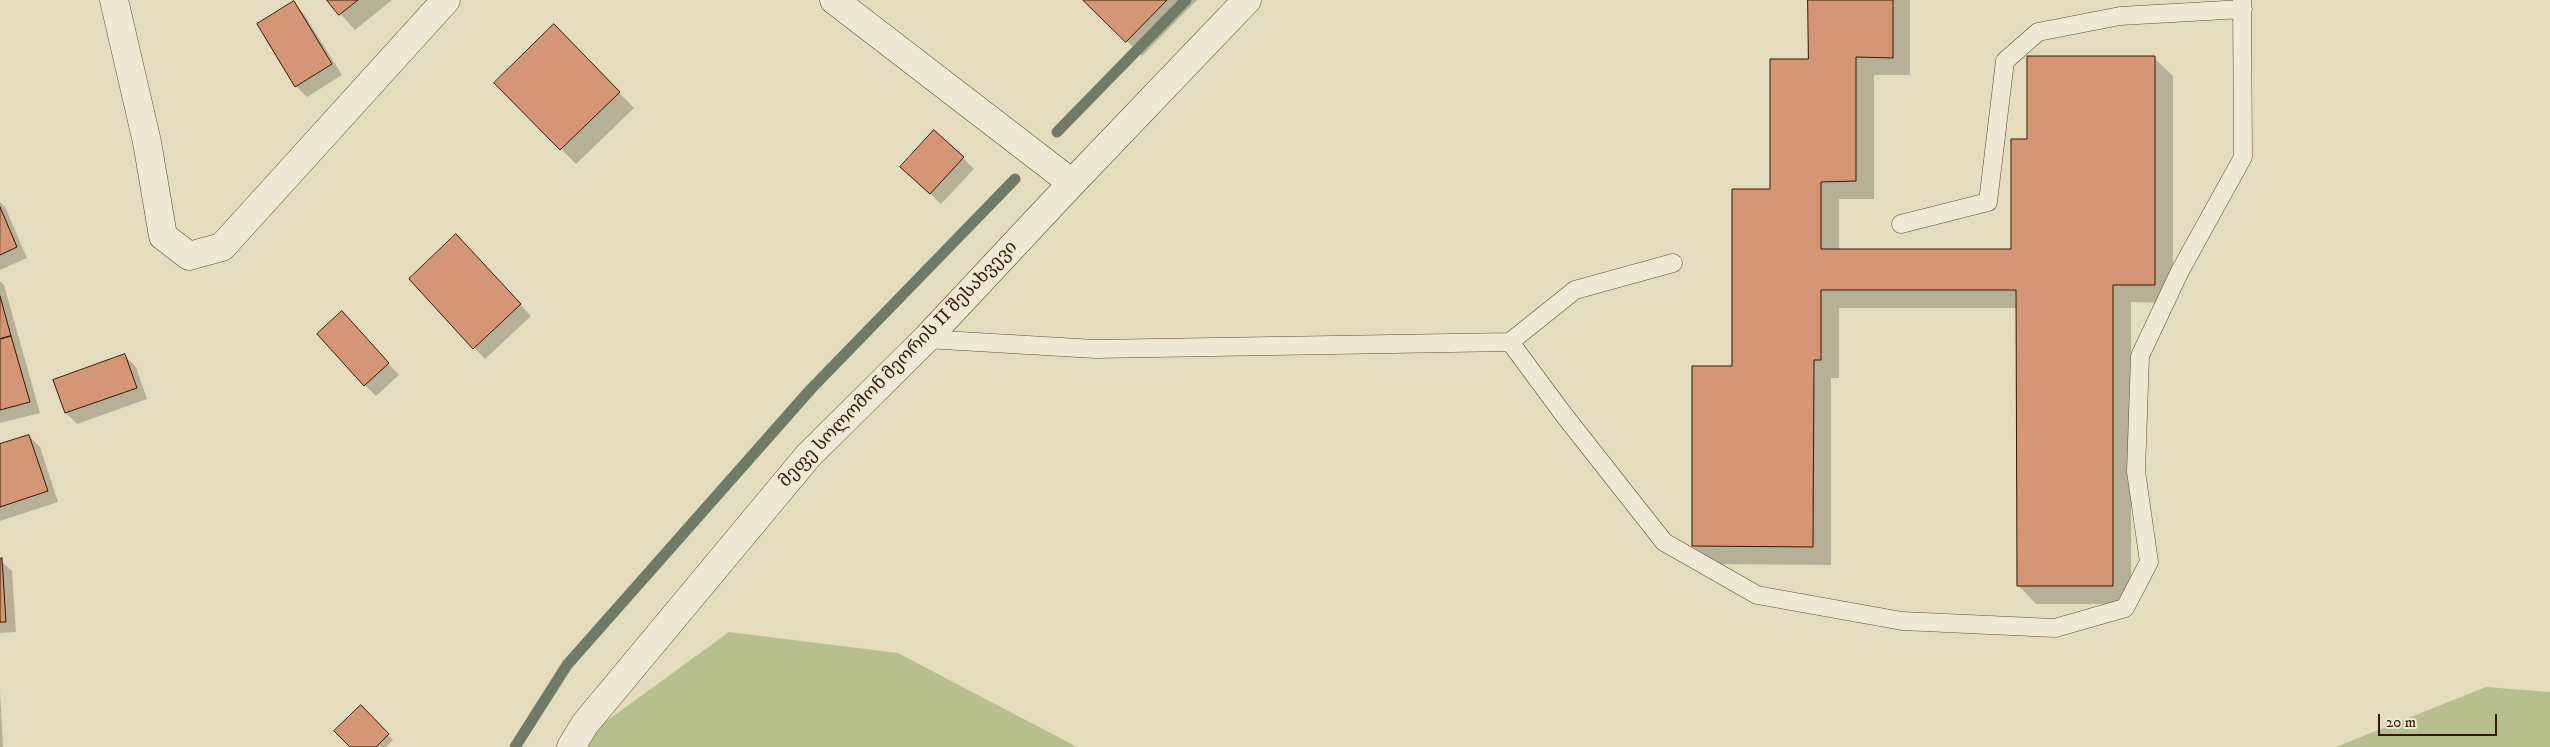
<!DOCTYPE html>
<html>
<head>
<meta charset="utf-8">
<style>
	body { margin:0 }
	#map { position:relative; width:2550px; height:747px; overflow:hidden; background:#e5dcbe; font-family:"IM FELL DW Pica",serif }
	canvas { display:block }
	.scale { position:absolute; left:2378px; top:714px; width:119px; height:22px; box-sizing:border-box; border:2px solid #351800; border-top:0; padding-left:6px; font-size:15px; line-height:18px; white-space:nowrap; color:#351800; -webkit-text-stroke:4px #eee8d5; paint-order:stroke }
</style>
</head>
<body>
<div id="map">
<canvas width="2550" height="747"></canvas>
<div class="scale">20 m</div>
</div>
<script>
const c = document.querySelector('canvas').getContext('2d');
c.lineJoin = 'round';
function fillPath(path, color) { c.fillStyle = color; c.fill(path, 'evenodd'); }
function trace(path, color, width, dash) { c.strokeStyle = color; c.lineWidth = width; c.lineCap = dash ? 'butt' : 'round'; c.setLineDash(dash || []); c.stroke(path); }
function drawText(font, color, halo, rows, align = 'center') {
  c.font = font + ' "IM FELL DW Pica","Noto Serif Georgian",serif'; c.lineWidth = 4.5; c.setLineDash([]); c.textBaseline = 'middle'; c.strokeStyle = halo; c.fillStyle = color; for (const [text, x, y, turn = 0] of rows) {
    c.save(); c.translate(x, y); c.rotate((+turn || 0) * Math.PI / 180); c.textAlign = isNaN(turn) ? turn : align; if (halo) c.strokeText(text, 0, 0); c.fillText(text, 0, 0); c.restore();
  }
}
const green = new Path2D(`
	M 729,632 L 898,653 L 1077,747 L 588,747 L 597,728 Z
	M 2486,687 L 2550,692 L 2550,747 L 2336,747 Z`);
const shadow = new Path2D(`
	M 328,0 L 392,0 L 355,30 Z
	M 1085,0 L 1197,0 L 1142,56 Z
	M 1810,0 L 1910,0 L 1910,75 L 1874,75 L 1874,199 L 1839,199 L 1839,250 L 2013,250 L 2028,140 L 2154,58 L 2173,76 L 2173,303 L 2131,302 L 2131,604 L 2036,604 L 2018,585 L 2018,308 L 1839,308 L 1839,378 L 1831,378 L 1831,565 L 1712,564 L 1693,546 L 1771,190 L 1810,60 Z
	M 293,3 L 304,14 L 342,75 L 307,97 L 296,86 Z
	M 554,26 L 634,108 L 576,164 L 496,83 Z
	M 963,158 L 974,169 L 941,204 L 913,177 Z
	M 0,202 L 5,207 L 27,258 L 0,270 Z
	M 467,247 L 531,316 L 485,359 L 410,279 Z
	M 0,281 L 4,285 L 40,413 L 0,423 Z
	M 352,324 L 399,375 L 376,396 L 365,385 Z
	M 125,356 L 136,367 L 147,399 L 77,424 L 66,413 L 55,380 Z
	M 29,436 L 40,447 L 58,502 L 0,521 L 0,445 Z
	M 0,560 L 12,571 L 16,632 L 0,633 Z
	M 0,691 L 3,747 L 0,747 Z
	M 360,706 L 393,740 L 386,747 L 352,747 Z`);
const stream = new Path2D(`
	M 1057,132 L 1186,0
	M 515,747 L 567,665 L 811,389 L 1015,179`);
const building = new Path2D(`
	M 327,0 L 358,0 L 339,15 Z
	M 1083,0 L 1167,0 L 1126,42 Z
	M 1808,0 L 1893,0 L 1893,58 L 1856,57 L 1856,181 L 1821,182 L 1821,249 L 2011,249 L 2011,139 L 2027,139 L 2027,56 L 2155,56 L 2155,285 L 2113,285 L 2113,586 L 2017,586 L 2016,290 L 1821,290 L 1821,360 L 1814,360 L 1813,547 L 1692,546 L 1692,366 L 1732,366 L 1732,189 L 1770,189 L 1770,59 L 1808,59 Z
	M 294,1 L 332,64 L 295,87 L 257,24 Z
	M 554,24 L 620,92 L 560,150 L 494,83 Z
	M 934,130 L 964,157 L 930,194 L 900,167 Z
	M 0,207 L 17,247 L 0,255 Z
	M 456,234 L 521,304 L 473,349 L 409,279 Z
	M 0,296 L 11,336 L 0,339 Z
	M 342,311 L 389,363 L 364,386 L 317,334 Z
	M 11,336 L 30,402 L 0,410 L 0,339 Z
	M 125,354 L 137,388 L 65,413 L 53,380 Z
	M 29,435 L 48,491 L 0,507 L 0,444 Z
	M 2,558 L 6,622 L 0,622 L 0,559 Z
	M 361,705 L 389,734 L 376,747 L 350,747 L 334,731 Z`);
const lane = new Path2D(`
	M 1901,224 L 1988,202 L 2005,61 L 2038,32 L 2120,16 L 2243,9
	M 1673,263 L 1575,290 L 1510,342 L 1564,415 L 1664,542 L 1757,595 L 1902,621 L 2055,628 L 2125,608 L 2149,562 L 2136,471 L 2140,356 L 2180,271 L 2243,157 L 2242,0
	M 926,339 L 1095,349 L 1510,342`);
const street = new Path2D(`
	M 114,0 L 147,142 L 163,236 L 189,256 L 222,247 L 446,0
	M 834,0 L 1072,183
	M 571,747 L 585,724 L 808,456 L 926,339 L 1072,183 L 1247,0`);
const streetNames = [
	["მეფე სოლომონ მეორის II შესახვევი",899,365,-46]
];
fillPath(green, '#b8bf8f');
fillPath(shadow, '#0003');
trace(stream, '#707a67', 11);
fillPath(building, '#d49674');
trace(building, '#351800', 1);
trace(lane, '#614930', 19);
trace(street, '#614930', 29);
trace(lane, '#eee8d5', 18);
trace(street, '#eee8d5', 28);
drawText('18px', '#351800', '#eee8d5', streetNames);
</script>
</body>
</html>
